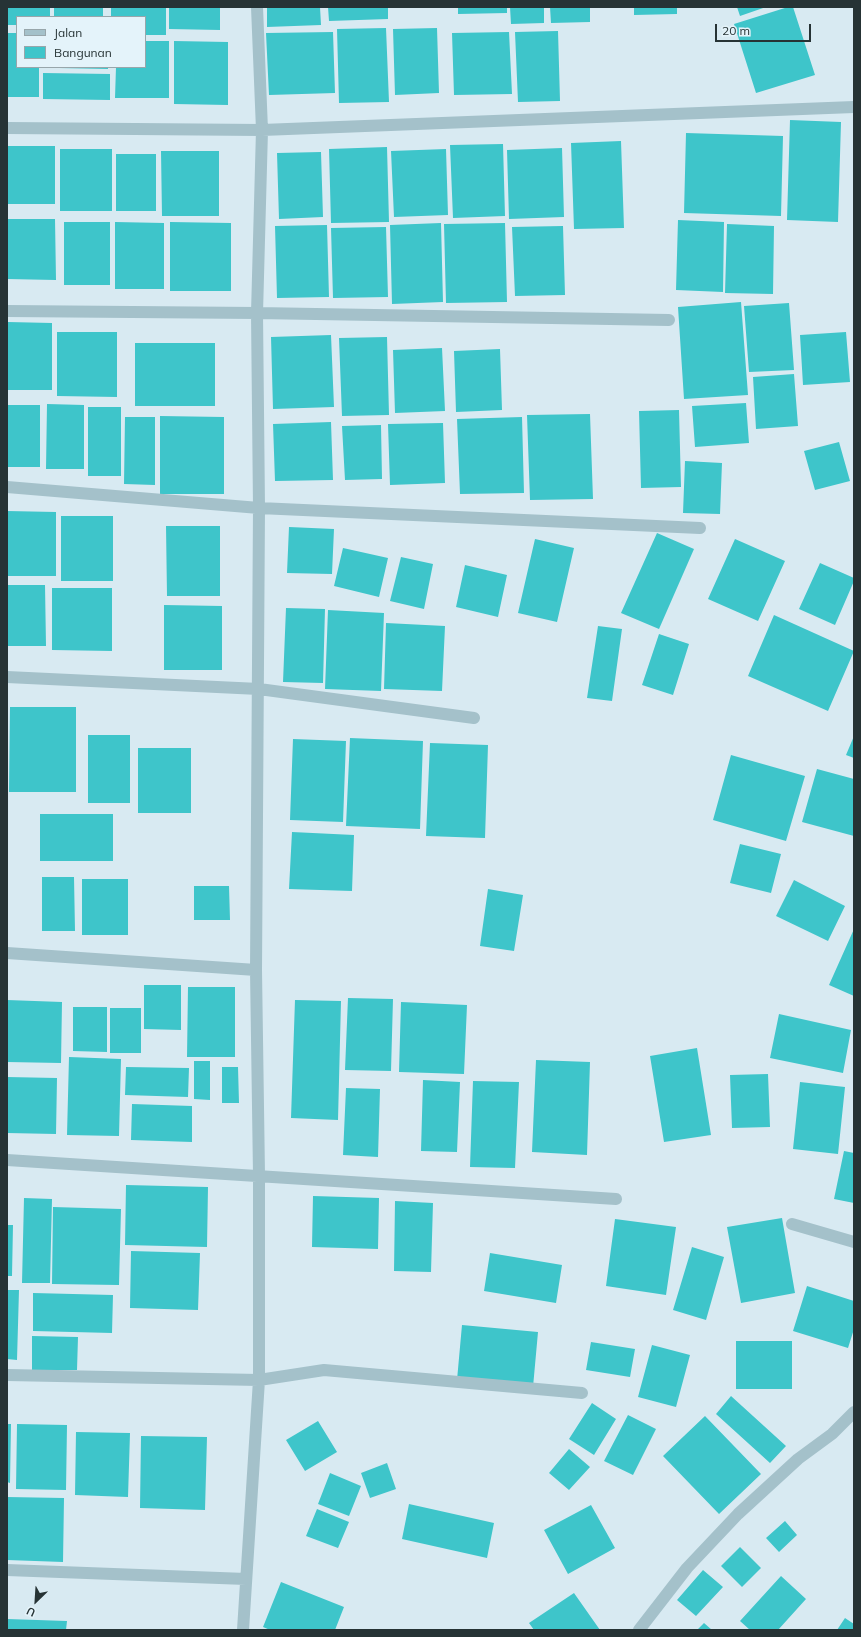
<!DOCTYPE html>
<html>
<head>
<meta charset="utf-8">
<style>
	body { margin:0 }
	#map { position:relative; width:861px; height:1637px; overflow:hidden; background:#d8eaf2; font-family:Mulish,sans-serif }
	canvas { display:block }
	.frame { position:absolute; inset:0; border:8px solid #263335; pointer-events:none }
	.legend { position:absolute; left:16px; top:16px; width:130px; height:52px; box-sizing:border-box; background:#e4f3fa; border:1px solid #98a6ab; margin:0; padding:5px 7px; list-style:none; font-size:12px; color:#263335 }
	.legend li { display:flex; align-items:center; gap:8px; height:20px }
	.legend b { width:20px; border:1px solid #98a6ab }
	.north { position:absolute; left:16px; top:1581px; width:40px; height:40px; -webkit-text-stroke:3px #e4f3fa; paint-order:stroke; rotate:205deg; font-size:11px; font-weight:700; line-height:16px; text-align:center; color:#263335 }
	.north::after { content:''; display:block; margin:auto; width:14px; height:18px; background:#263335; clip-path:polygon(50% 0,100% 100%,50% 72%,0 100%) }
	.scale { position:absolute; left:715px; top:24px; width:96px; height:18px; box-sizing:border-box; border:2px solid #263335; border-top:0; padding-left:5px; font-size:12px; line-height:14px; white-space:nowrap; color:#263335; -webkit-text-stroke:3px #e4f3fa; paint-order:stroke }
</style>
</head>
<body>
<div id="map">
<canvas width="861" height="1637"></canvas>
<div class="frame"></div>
<ul class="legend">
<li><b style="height:5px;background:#a4c1ca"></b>Jalan</li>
<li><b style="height:11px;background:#3ec5ca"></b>Bangunan</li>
</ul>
<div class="north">U</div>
<div class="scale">20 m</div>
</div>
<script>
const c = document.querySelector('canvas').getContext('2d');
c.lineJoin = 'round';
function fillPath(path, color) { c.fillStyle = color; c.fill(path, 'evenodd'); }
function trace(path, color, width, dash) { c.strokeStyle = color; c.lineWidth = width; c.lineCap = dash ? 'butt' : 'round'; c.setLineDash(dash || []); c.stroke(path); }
const building = new Path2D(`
	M 7,7 L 50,7 L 50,17 L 17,17 L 17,25 L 7,25 Z
	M 54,7 L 103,7 L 103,17 L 54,17 Z
	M 111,7 L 166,7 L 166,35 L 145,35 L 145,17 L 111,17 Z
	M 169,7 L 220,7 L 220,30 L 169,29 Z
	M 267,7 L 320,7 L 321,25 L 267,27 Z
	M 328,7 L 388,7 L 388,19 L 329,21 Z
	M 458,7 L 507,7 L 507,13 L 458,14 Z
	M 510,7 L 544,7 L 544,23 L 511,24 Z
	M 550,7 L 590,7 L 590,22 L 551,23 Z
	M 634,7 L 677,7 L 677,14 L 634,15 Z
	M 737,7 L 766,7 L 740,16 Z
	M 788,7 L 793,7 L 815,75 L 756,93 L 734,24 Z
	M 386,28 L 389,102 L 339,103 L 337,29 Z
	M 437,28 L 439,93 L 395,95 L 393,29 Z
	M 558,31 L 560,101 L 518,102 L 515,32 Z
	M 333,32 L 335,93 L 269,95 L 266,33 Z
	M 509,32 L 512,94 L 454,95 L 452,33 Z
	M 7,33 L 17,33 L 17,67 L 39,67 L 39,97 L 7,97 Z
	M 145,41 L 169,41 L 169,98 L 115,98 L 116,67 L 145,67 Z
	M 174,41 L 228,42 L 228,105 L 174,104 Z
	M 59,67 L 108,67 L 108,69 L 59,68 Z
	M 43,73 L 110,74 L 110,100 L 43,99 Z
	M 790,120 L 841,122 L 838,222 L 787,220 Z
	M 686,133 L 783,136 L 781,216 L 684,213 Z
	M 621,141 L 624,228 L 574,229 L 571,143 Z
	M 503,144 L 505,216 L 453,218 L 450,145 Z
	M 7,146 L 55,146 L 55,204 L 7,204 Z
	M 387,147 L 389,222 L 331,223 L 329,149 Z
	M 562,148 L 564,217 L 509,219 L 507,150 Z
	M 60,149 L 112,149 L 112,211 L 60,211 Z
	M 446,149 L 448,215 L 394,217 L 391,151 Z
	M 161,151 L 219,151 L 219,216 L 162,216 Z
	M 321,152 L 323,217 L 279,219 L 277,153 Z
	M 116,154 L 156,154 L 156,211 L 116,211 Z
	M 7,219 L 55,219 L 56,280 L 7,279 Z
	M 678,220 L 724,222 L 723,292 L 676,290 Z
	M 64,222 L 110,222 L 110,285 L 64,285 Z
	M 115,222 L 164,223 L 164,289 L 115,289 Z
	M 170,222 L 231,223 L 231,291 L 170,291 Z
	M 441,223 L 443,302 L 392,304 L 390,225 Z
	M 505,223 L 507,302 L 446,303 L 444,224 Z
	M 727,224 L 774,226 L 773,294 L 725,293 Z
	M 327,225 L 329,297 L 277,298 L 275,226 Z
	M 563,226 L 565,295 L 515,296 L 512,227 Z
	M 386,227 L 388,297 L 333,298 L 331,228 Z
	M 741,302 L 748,395 L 684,399 L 678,307 Z
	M 789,303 L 794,370 L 749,372 L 744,306 Z
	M 8,322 L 52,323 L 52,390 L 8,390 Z
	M 57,332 L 117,332 L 117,397 L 57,396 Z
	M 846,332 L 850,382 L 803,385 L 800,335 Z
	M 331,335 L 334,407 L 273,409 L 271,337 Z
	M 387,337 L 389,415 L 342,416 L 339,338 Z
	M 135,343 L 215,343 L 215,406 L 135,406 Z
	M 442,348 L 445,411 L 395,413 L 393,350 Z
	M 500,349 L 502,410 L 456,412 L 454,351 Z
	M 794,374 L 798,426 L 756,429 L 753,377 Z
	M 746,403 L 749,443 L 695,447 L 692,406 Z
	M 47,404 L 84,405 L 84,469 L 46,469 Z
	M 7,405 L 40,405 L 40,467 L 7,467 Z
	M 88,407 L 121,407 L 121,476 L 88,476 Z
	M 679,410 L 681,487 L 641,488 L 639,411 Z
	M 590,414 L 593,499 L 530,500 L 527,415 Z
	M 160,416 L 224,417 L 224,494 L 160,494 Z
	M 125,417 L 155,417 L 155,485 L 124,484 Z
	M 522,417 L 524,493 L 460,494 L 457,419 Z
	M 331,422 L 333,480 L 275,481 L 273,424 Z
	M 443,423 L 445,483 L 390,485 L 388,424 Z
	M 381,425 L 382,479 L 345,480 L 342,426 Z
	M 839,442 L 850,481 L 815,490 L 804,451 Z
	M 685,461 L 722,463 L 720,514 L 683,513 Z
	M 7,511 L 56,512 L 56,576 L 7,576 Z
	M 61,516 L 113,516 L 113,581 L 61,581 Z
	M 166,526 L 220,526 L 220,596 L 167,596 Z
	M 289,527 L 334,529 L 332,574 L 287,573 Z
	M 657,533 L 694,549 L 659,629 L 621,613 Z
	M 535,539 L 574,548 L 557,622 L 518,613 Z
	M 735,539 L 785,561 L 758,621 L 708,599 Z
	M 343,548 L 388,558 L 379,597 L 334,586 Z
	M 401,557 L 433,564 L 424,609 L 390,601 Z
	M 820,563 L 854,578 L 854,581 L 835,625 L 799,609 Z
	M 465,565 L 507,575 L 498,617 L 456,607 Z
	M 7,585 L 45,585 L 46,646 L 7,646 Z
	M 52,588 L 112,588 L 112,651 L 52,650 Z
	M 164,605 L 222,606 L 222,670 L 164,670 Z
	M 286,608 L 325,609 L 323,683 L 283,682 Z
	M 328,610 L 384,613 L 381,691 L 325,689 Z
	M 774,615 L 854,651 L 828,711 L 748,676 Z
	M 386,623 L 445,626 L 442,691 L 384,689 Z
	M 598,626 L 622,629 L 612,701 L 587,698 Z
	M 659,634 L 689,644 L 673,695 L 642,685 Z
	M 10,707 L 76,707 L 76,792 L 9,792 Z
	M 88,735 L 130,735 L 130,803 L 88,803 Z
	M 854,736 L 854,758 L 846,755 Z
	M 350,738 L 423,741 L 420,829 L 346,826 Z
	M 293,739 L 346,741 L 343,822 L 290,820 Z
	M 430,743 L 488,745 L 485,838 L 426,836 Z
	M 138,748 L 191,748 L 191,813 L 138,813 Z
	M 731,755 L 805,776 L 786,841 L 713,820 Z
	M 817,769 L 854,779 L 854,836 L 802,822 Z
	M 40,814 L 113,814 L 113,861 L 40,861 Z
	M 292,832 L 354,835 L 352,891 L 289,889 Z
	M 740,844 L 781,854 L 771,893 L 730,883 Z
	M 42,877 L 74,877 L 75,931 L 42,931 Z
	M 82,879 L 128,879 L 128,935 L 82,935 Z
	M 794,880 L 845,906 L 828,941 L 776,916 Z
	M 194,886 L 229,886 L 230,920 L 194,920 Z
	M 488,889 L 523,895 L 514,951 L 480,946 Z
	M 854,929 L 854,996 L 829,985 Z
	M 144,985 L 181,985 L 181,1030 L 144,1029 Z
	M 188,987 L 235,987 L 235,1057 L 187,1057 Z
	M 348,998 L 393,999 L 391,1071 L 345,1070 Z
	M 7,1000 L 62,1002 L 61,1063 L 7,1062 Z
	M 295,1000 L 341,1001 L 338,1120 L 291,1118 Z
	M 401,1002 L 467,1005 L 464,1074 L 399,1072 Z
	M 73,1007 L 107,1007 L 107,1052 L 73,1051 Z
	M 110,1008 L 141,1008 L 141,1053 L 110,1053 Z
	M 779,1014 L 851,1030 L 843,1073 L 770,1058 Z
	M 697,1048 L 711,1135 L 664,1142 L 650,1056 Z
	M 69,1057 L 121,1059 L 119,1136 L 67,1135 Z
	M 536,1060 L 590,1062 L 587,1155 L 532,1152 Z
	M 194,1061 L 210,1061 L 210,1100 L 194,1099 Z
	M 126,1067 L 189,1068 L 188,1097 L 125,1095 Z
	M 222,1067 L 238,1067 L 239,1103 L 222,1103 Z
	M 768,1074 L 770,1127 L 732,1128 L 730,1075 Z
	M 7,1077 L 57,1078 L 56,1134 L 7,1133 Z
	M 423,1080 L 460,1082 L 457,1152 L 421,1151 Z
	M 473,1081 L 519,1082 L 515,1168 L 470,1167 Z
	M 800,1082 L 845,1087 L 838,1154 L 793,1149 Z
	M 346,1088 L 380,1089 L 378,1157 L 343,1155 Z
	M 132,1104 L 192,1106 L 192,1142 L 131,1140 Z
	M 844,1151 L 854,1153 L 854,1203 L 834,1199 Z
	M 126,1185 L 208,1187 L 207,1247 L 125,1245 Z
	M 313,1196 L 379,1198 L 378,1249 L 312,1247 Z
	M 24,1198 L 52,1199 L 50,1283 L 22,1283 Z
	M 395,1201 L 433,1203 L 431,1272 L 394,1271 Z
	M 53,1207 L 121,1209 L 119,1285 L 52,1284 Z
	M 782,1218 L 795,1293 L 741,1303 L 727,1227 Z
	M 615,1219 L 676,1227 L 666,1295 L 606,1286 Z
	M 7,1225 L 13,1225 L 12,1276 L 7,1276 Z
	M 692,1247 L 724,1257 L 706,1320 L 673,1310 Z
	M 131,1251 L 200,1253 L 198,1310 L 130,1308 Z
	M 490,1253 L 562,1265 L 556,1303 L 484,1291 Z
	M 807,1286 L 854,1301 L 854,1329 L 848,1348 L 793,1331 Z
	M 7,1290 L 19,1290 L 17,1360 L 7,1359 Z
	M 33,1293 L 113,1295 L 112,1333 L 33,1331 Z
	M 462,1325 L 538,1332 L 533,1387 L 457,1380 Z
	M 32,1336 L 78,1337 L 77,1370 L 32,1370 Z
	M 736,1341 L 792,1341 L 792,1389 L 736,1389 Z
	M 591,1342 L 635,1349 L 630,1377 L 586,1370 Z
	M 652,1345 L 690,1355 L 676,1407 L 638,1397 Z
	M 731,1396 L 786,1446 L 770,1463 L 716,1414 Z
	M 592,1403 L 616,1419 L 594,1455 L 569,1439 Z
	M 628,1415 L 656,1429 L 633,1475 L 604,1461 Z
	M 705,1416 L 761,1474 L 719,1514 L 663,1456 Z
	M 318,1421 L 337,1452 L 305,1471 L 286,1440 Z
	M 7,1424 L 11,1424 L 10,1483 L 7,1482 Z
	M 17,1424 L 67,1425 L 66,1490 L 16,1489 Z
	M 76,1432 L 130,1433 L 128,1497 L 75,1495 Z
	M 141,1436 L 207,1437 L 205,1510 L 140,1508 Z
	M 569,1449 L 590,1467 L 569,1490 L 549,1473 Z
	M 387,1463 L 396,1489 L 370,1498 L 361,1473 Z
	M 330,1473 L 361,1486 L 349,1516 L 318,1504 Z
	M 7,1497 L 64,1498 L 63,1562 L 7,1560 Z
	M 409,1504 L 494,1523 L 487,1558 L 402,1539 Z
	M 591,1505 L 615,1548 L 568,1574 L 544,1530 Z
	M 317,1509 L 349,1522 L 338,1548 L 306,1536 Z
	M 785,1521 L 797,1535 L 779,1552 L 766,1538 Z
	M 740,1547 L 761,1568 L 742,1587 L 721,1566 Z
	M 703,1570 L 723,1587 L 696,1616 L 677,1600 Z
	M 781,1576 L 806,1599 L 778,1630 L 750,1630 L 740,1621 Z
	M 281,1582 L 344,1607 L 335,1630 L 270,1630 L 263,1627 Z
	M 574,1593 L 600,1630 L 534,1630 L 529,1623 Z
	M 845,1618 L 854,1624 L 854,1630 L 837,1630 Z
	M 7,1619 L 67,1621 L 66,1630 L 7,1630 Z
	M 704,1623 L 712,1630 L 697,1630 Z`);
const street = new Path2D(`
	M 7,128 L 262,130 L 854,107
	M 7,311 L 257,313 L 669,320
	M 7,487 L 259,508 L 700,528
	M 7,677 L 259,689 L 474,718
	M 7,953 L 256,970
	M 7,1160 L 616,1199
	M 792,1224 L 854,1242
	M 7,1375 L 259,1380 L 324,1370 L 582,1393
	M 7,1570 L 246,1579
	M 243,1630 L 259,1380 L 259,1175 L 256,970 L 259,508 L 257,313 L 262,130 L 257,7
	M 639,1630 L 687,1568 L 738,1514 L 798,1459 L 832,1434 L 854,1412`);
fillPath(building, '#3ec5ca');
trace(street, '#a4c1ca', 12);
</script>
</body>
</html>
